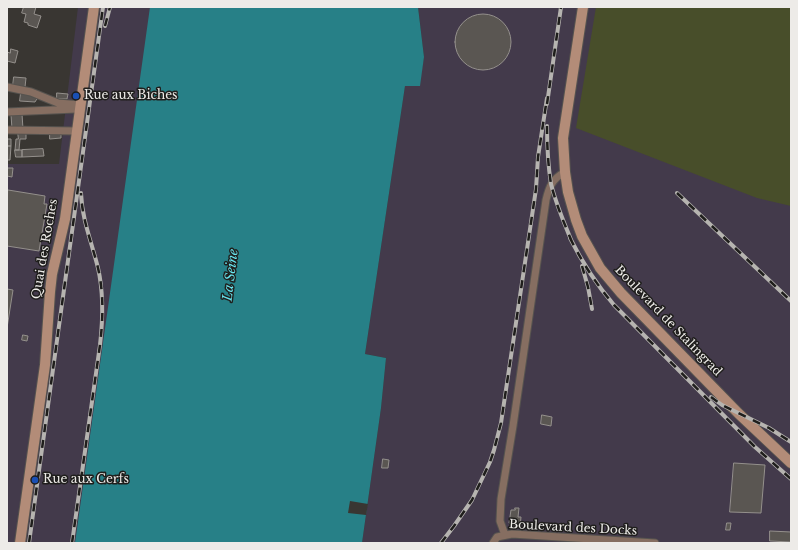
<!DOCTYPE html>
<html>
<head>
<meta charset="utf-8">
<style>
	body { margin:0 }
	#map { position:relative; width:798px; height:550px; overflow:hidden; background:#393632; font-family:"Libre Baskerville",serif }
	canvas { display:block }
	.frame { position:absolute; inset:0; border:8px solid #edebe8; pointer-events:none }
</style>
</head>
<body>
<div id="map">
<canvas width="798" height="550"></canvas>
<div class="frame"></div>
</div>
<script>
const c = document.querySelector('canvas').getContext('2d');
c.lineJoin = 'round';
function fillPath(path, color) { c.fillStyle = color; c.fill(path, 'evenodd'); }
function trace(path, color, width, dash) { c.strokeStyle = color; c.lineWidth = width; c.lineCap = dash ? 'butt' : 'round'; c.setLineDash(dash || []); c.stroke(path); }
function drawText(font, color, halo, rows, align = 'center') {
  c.font = font + ' "Libre Baskerville",serif'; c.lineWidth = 3; c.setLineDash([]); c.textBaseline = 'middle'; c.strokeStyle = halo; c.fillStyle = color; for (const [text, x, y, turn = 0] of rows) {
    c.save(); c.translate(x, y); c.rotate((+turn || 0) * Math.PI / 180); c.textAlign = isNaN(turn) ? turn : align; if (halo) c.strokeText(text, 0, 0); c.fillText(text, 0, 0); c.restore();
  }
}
const industrial = new Path2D(`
	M 78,7 L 189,7 L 107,543 L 7,543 L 7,164 L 59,164 Z
	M 418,7 L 791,7 L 791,543 L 362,543 L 381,408 L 386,358 L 365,354 L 405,86 L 419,86 L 424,57 Z`);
const green = new Path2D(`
	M 596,7 L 791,7 L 791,206 L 757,198 L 576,128 Z`);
const water = new Path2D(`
	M 150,7 L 418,7 L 424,57 L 420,86 L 405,86 L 365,354 L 386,358 L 381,408 L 362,543 L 75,543 Z`);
const pier = new Path2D(`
	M 350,501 L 368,504 L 366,515 L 348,513 Z`);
const building = new Path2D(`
	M 24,7 L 36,7 L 34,14 L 41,16 L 37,28 L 28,25 L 28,23 L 24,22 L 26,14 L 22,13 Z
	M455 42a28 28 0 1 1 56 0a28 28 0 1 1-56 0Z
	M 11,49 L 18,51 L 15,63 L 7,61 L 7,52 L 10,53 Z
	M 14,77 L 26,78 L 25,87 L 13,86 Z
	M 21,93 L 38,97 L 35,102 L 20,101 Z
	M 57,93 L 68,94 L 67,99 L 57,99 Z
	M 22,114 L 23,129 L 12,129 L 11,115 Z
	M 18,132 L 26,132 L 26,139 L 20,139 L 19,150 L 15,150 L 16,139 L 18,139 Z
	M 50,132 L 61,132 L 61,138 L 50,139 Z
	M 7,139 L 11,139 L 11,146 L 7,146 Z
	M 7,146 L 11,146 L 10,160 L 7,160 Z
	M 43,149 L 44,156 L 22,157 L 22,150 Z
	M 15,150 L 22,150 L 22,157 L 16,157 Z
	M 7,168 L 13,168 L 12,177 L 7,176 Z
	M 8,190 L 45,196 L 44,204 L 47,204 L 39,251 L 7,246 Z
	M 7,289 L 13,290 L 7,328 Z
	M 23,335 L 28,336 L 27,341 L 22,340 Z
	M 542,415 L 552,417 L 551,426 L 541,424 Z
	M 383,459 L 389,460 L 388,468 L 382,468 Z
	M 734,463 L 765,465 L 761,513 L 730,512 Z
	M 515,508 L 519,508 L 518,517 L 521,517 L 520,527 L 515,526 L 515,524 L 509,523 L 511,510 L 515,510 Z
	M 727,523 L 731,523 L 730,530 L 726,530 Z
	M 770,531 L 791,532 L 791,542 L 770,541 Z`);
const street = new Path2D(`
	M 7,87 L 31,92 L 58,103 L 81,105
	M 7,112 L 76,109
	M 7,130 L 77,131
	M 505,535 L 500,521 L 501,499 L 513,426 L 546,200 C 549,187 552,179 565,172
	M 493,543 L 497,537 L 512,534 L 655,543`);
const secondary = new Path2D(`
	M 583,7 L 563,138 L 565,172 L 568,192 L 576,220 L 582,236 L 600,268 L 621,293 L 738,413 L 791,463
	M 20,543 L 45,365 L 50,292 L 52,274 L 65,219 L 94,7`);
const rail = new Path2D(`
	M 105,26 L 110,7
	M 547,104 L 561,7
	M 547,126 C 547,145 548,165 551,184 C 556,204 564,223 572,242
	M 677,193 L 791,301
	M 570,238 C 582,262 596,284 614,305 L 755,447 L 791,479
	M 582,266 L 588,287 L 592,309
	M 711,397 L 722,405 L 769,428 L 791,442
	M 29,543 L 103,7
	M 72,543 L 100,345 C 103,319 104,294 98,268 C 92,243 82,220 81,193
	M 441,543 L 454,526 L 472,500 L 490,462 L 494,450 L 501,423 L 536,189 L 538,157 L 547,98`);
const markers = [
	[76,96,4,"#1a4fb4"],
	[35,480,4,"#1a4fb4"]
];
const poiNames = [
	["Rue aux Biches",84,96],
	["Rue aux Cerfs",43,480]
];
const streetNames = [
	["Quai des Roches",45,249,-80],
	["Boulevard de Stalingrad",668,321,46],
	["Boulevard des Docks",573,528,3]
];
const waterNames = [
	["La Seine",231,275,-83]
];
fillPath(industrial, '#433a4b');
fillPath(green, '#484e2a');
fillPath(water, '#278087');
fillPath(pier, '#393632');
fillPath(building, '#5a5652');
trace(building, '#94908c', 1);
trace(street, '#56534f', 9);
trace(secondary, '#56534f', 12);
trace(street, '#866e61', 7);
trace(secondary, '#b38c78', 10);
trace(rail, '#b6b4b0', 4);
trace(rail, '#1f1e1c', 2.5, [8]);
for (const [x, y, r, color] of markers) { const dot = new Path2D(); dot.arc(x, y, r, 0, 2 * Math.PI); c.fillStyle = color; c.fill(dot); trace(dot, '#1f1e1c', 1.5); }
drawText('12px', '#edebe8', '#1f1e1c', poiNames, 'left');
drawText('12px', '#edebe8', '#1f1e1c', streetNames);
drawText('italic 13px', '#69e6f0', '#1f1e1c', waterNames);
</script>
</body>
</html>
